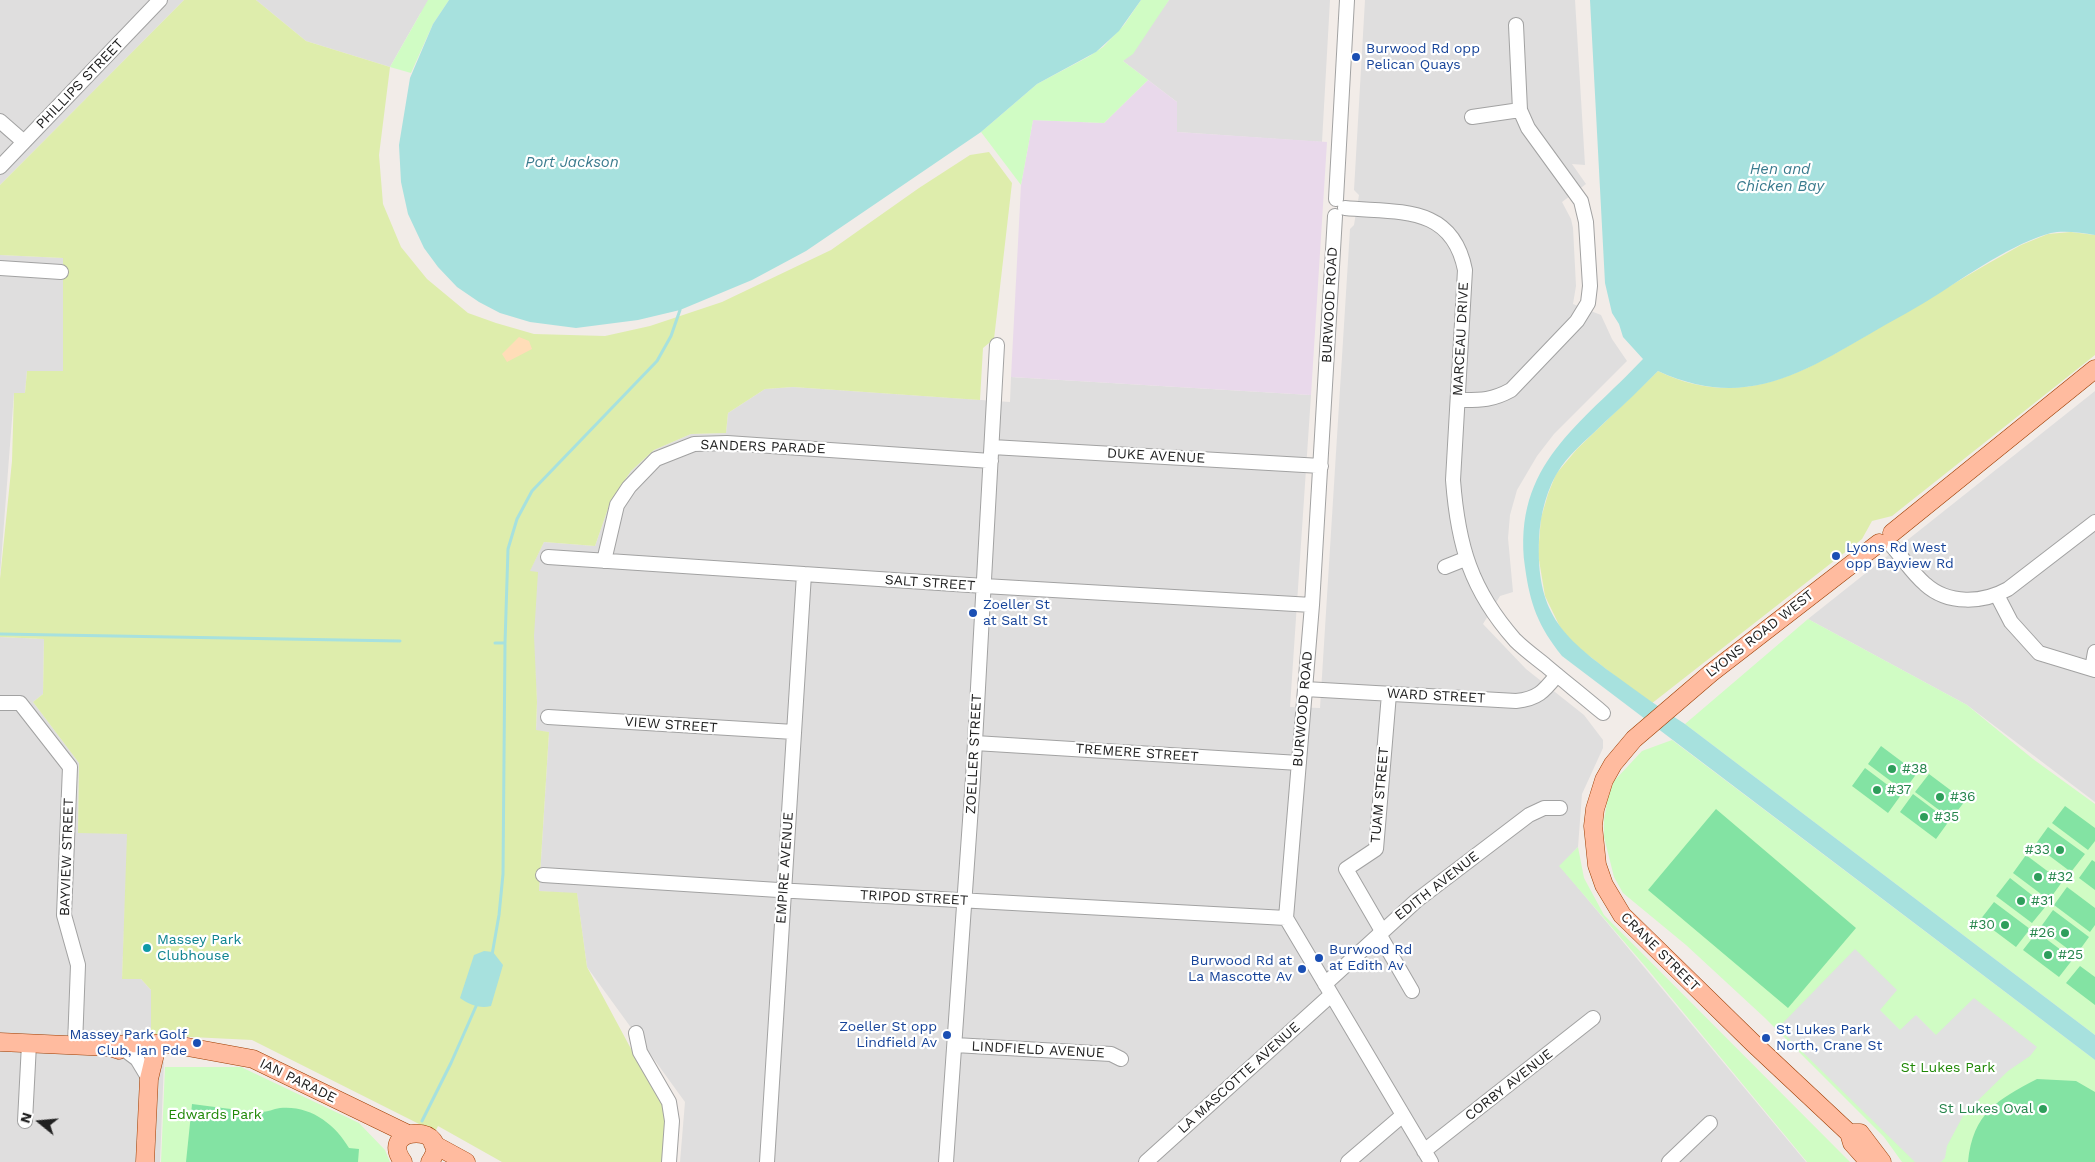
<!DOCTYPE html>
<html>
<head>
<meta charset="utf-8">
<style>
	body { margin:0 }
	#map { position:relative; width:2095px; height:1162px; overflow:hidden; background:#f2ece8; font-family:"Work Sans",sans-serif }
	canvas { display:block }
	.north { position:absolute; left:15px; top:1097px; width:50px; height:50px; -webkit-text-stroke:4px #fff; paint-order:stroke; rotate:287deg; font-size:14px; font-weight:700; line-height:20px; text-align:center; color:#212121 }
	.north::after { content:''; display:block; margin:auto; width:18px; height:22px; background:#212121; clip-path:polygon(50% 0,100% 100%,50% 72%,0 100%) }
</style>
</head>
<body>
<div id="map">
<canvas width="2095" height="1162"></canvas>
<div class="north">N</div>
</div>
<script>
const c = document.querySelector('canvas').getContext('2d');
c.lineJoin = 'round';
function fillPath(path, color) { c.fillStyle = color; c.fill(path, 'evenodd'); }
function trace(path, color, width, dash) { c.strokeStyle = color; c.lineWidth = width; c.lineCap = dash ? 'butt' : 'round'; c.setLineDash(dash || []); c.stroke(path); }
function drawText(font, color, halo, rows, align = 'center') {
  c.font = font + ' "Work Sans",sans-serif'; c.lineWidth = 4.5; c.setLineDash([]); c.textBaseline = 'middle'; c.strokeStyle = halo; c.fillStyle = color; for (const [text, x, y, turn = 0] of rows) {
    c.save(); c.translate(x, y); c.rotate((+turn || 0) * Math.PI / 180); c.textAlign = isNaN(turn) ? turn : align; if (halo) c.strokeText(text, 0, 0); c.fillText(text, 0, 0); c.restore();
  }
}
const residential = new Path2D(`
	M 0,0 L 184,0 L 0,185 Z
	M 256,0 L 433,0 L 420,14 L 390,67 L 306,41 Z
	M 1169,0 L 1330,0 L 1322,142 L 1177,132 L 1177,102 L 1123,61 Z
	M 1365,0 L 1575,0 L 1585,165 L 1572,164 L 1586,184 L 1562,202 L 1571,219 L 1573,228 L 1576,286 L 1573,304 L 1601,315 L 1612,339 L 1627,361 L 1554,434 L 1537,456 L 1517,490 L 1510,515 L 1508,538 L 1513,592 L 1500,596 L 1483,624 L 1526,669 L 1584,715 L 1603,740 L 1603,748 L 1582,794 L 1578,847 L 1560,866 L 1806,1162 L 680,1162 L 685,1102 L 587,967 L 577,894 L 539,891 L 549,732 L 536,731 L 537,702 L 529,572 L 544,542 L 595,546 L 611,500 L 631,471 L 654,450 L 691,434 L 726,433 L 728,413 L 765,389 L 793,387 L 1010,402 L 1011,377 L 1311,395 L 1290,707 L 1320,708 L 1350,229 L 1354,225 L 1359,195 L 1354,190 Z
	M 0,255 L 63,258 L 63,371 L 27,371 L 25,393 L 14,393 L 0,575 Z
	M 2095,391 L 2095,802 L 1967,705 L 1808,619 Z
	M 0,637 L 44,639 L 43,694 L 33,702 L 79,763 L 78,832 L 128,834 L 122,978 L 141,979 L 151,990 L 151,1035 L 164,1062 L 160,1162 L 0,1162 Z`);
const industrial = new Path2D(`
	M 1148,80 L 1177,102 L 1177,132 L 1327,142 L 1311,395 L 1011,377 L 1021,185 L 1033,120 L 1104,123 Z`);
const grass = new Path2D(`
	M 184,0 L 256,0 L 306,41 L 390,67 L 379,155 L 383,204 L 401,247 L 427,279 L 468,313 L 496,323 L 534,334 L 605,336 L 650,326 L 722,302 L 831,250 L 919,188 L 970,155 L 989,152 L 1012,183 L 994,339 L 983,348 L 980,400 L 793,387 L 765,389 L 728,413 L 726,433 L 691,434 L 654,450 L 631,471 L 611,500 L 595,546 L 544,542 L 530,571 L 538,572 L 534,636 L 537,702 L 536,730 L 549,732 L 539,891 L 577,893 L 587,967 L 644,1073 L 666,1108 L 662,1162 L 502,1162 L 438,1126 L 435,1132 L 252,1040 L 151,1035 L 151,990 L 141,979 L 122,979 L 127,834 L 78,833 L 79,763 L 33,702 L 43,694 L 44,639 L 0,637 L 0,579 L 12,461 L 14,393 L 25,393 L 27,371 L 63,371 L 63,258 L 0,255 L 0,185 Z
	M 2071,232 L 2095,235 L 2095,355 L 1892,516 L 1872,521 L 1862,539 L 1651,704 L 1570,641 L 1560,627 L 1545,596 L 1538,554 L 1541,518 L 1548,494 L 1556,474 L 1577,449 L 1658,371 C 1747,414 1812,367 1887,323 C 1931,297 1976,270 2021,245 L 2048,234 Z`);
const sand = new Path2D(`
	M 519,337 L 529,341 L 532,349 L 507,362 L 502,354 Z`);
const park = new Path2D(`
	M 428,0 L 449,0 L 433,24 L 411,73 L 390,67 Z
	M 1141,0 L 1169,0 L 1133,54 L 1123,61 L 1148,80 L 1104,123 L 1033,120 L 1021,185 L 981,132 L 1037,84 L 1088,57 L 1103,47 L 1124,25 Z
	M 1808,619 L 1967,705 L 2033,759 L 2095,804 L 2095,1035 L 1685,724 Z
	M 1672,740 L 2095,1060 L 2095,1162 L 1902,1162 L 1884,1137 L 1765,1018 L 1686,945 L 1623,893 L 1614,877 L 1604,837 L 1604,820 L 1608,797 L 1614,781 L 1642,751 Z
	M 1578,847 L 1584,878 L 1604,915 L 1850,1162 L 1807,1162 L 1645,966 L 1559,866 Z
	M 165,1067 L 241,1067 L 359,1123 L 385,1150 L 390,1162 L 161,1162 Z`);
const pitch = new Path2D(`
	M 1881,746 L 1917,773 L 1904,791 L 1868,764 Z
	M 1865,768 L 1901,795 L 1888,813 L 1852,786 Z
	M 1929,774 L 1965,801 L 1951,819 L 1915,792 Z
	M 1913,794 L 1949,821 L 1936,839 L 1900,812 Z
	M 2065,806 L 2095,828 L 2095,841 L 2088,850 L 2052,823 Z
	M 1716,809 L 1856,928 L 1788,1008 L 1648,890 Z
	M 2048,827 L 2085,854 L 2071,872 L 2035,845 Z
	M 2026,855 L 2062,882 L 2049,900 L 2013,873 Z
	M 2092,860 L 2095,862 L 2095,890 L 2079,878 Z
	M 2010,878 L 2046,906 L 2032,923 L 1996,896 Z
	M 2067,887 L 2095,908 L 2095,925 L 2090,932 L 2054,905 Z
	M 1994,902 L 2030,929 L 2016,947 L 1980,920 Z
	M 2053,910 L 2089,937 L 2076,955 L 2040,928 Z
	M 2037,932 L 2073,959 L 2059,977 L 2023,950 Z
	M 2080,966 L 2095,977 L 2095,1005 L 2066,983 Z
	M 2037,1079 L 2076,1081 L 2095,1092 L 2095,1162 L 1968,1162 C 1973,1113 1997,1100 2037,1079 Z
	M 192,1104 C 215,1107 238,1110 261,1112 C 268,1112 273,1109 280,1108 C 310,1105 335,1124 349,1148 L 359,1149 L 358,1162 L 186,1162 Z`);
const parking = new Path2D(`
	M 1855,949 L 1897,990 L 1880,1010 L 1900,1030 L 1916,1015 L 1936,1035 L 1974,998 L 2037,1047 L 2030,1056 L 2008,1071 L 1964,1114 L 1947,1146 L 1945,1158 L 1941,1162 L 1915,1162 L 1778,1028 Z`);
const water = new Path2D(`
	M 449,0 L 1141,0 L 1119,31 L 1096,52 L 1037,84 L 981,132 L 806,251 L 752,280 L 680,310 L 638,320 L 576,328 L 530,322 L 500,313 L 479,302 L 457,287 L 438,267 L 424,248 L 408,214 L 401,182 L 399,145 L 410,78 L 433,24 Z
	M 1590,0 L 2095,0 L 2095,235 C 2083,233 2070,231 2057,232 C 2026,236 1970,273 1943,291 C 1919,307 1893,320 1868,335 C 1796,377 1741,409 1658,371 C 1641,388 1624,405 1606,421 C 1591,436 1573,450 1561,467 C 1547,487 1540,515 1539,539 C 1536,612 1561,636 1616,676 C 1639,693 1661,709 1685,724 L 2095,1035 L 2095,1060 L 1562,656 C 1538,626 1530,604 1525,567 C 1512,464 1581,425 1643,359 L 1623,337 L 1619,324 L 1612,313 L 1605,283 Z
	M 484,951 L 493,952 L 503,965 L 491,1006 C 480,1009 470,1005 460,998 L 474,955 Z`);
const stream = new Path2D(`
	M 0,634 L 400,641
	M 495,643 L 505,643
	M 492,955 L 499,915 L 503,874 L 505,643 L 508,549 L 517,519 L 532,491 L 657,361 L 671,336 L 680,310
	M 422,1121 L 451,1063 L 477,1004`);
const minor = new Path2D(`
	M 1472,117 L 1520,110
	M 0,121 L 24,142
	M 0,167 L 160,0
	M 1336,199 L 1347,0
	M 1345,208 C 1398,213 1452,204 1465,270 L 1453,480 C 1458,546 1471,590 1515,640 C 1524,649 1535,657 1545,665 C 1564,681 1584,697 1603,713
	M 1335,216 L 1312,605 L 1286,918 L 1431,1162
	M 0,268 L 61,272
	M 1458,400 C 1479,400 1491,401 1511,390 L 1577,321 L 1588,303 L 1590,286 L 1586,222 L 1581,201 L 1528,128 L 1520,110 L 1516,25
	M 992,447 L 1321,466
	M 1892,546 C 1903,558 1912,573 1925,584 C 1948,605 1983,603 2008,589 L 2095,522
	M 548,557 L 984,586 L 1312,605
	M 604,561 L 617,505 L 629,487 L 656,459 L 694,444 L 727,443 L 991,461
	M 1445,567 L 1465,559
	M 1997,595 L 2011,622 L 2039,653 L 2095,670
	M 2092,669 L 2095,652
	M 1305,689 L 1516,701 C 1538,699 1544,691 1557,675
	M 0,703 L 20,703 L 70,767 L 64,915 L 78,965 L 75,1045
	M 548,717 L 794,732
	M 975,743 L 1299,763
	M 543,875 L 794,891 L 1286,918
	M 1382,931 L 1346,869 L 1376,849 L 1389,694
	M 1379,934 L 1412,991
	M 1325,984 L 1416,901 L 1529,815 L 1544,808 L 1560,808
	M 636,1033 L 640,1052 L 669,1102 L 672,1121 L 669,1162
	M 955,1045 L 1111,1054 L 1121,1059
	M 129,1053 L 137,1059 L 149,1079
	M 25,1121 L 29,1044
	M 1424,1151 L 1593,1018
	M 767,1162 L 804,574
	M 946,1162 L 973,778 L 997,345
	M 1146,1162 L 1331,995
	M 1348,1162 L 1403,1115
	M 1669,1162 L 1710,1123`);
const major = new Path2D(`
	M 1892,533 L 2095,369
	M 0,1042 L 110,1047 L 119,1050
	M 110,1047 L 130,1043 L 171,1044 L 253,1059 L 408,1134
	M 1849,1133 L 1860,1133 L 1882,1162
	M 433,1144 L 466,1162
	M 145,1162 L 149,1079 L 155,1054
	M 403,1162 C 376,1124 456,1124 430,1162
	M 1869,1162 L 1852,1143 L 1849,1133 L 1754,1044 L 1622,915 L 1604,885 L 1597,865 L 1593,826 L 1595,809 L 1604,780 L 1613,764 L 1634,739 L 1711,673 L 1879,543`);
const markers = [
	[1356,57,5,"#1a4fb4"],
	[1836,556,5,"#1a4fb4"],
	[973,613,5,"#1a4fb4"],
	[1892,769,5,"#2e9e5b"],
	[1877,790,5,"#2e9e5b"],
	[1940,797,5,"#2e9e5b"],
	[1924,817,5,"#2e9e5b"],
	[2060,850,5,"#2e9e5b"],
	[2038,877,5,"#2e9e5b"],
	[2021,901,5,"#2e9e5b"],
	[2005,925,5,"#2e9e5b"],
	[2065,933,5,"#2e9e5b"],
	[147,948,5,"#0f9aa8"],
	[2048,955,5,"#2e9e5b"],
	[1319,958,5,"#1a4fb4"],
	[1302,969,5,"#1a4fb4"],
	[947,1035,5,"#1a4fb4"],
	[1766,1038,5,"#1a4fb4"],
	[197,1043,5,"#1a4fb4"],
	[2043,1109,5,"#2e9e5b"]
];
const transitNames = [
	["Burwood Rd opp",1366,49],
	["Pelican Quays",1366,65],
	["Lyons Rd West",1846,548],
	["opp Bayview Rd",1846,564],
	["Zoeller St",983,605],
	["at Salt St",983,621],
	["Burwood Rd",1329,950],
	["at Edith Av",1329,966],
	["Burwood Rd at",1292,961,"right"],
	["La Mascotte Av",1292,977,"right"],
	["Zoeller St opp",937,1027,"right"],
	["Lindfield Av",937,1043,"right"],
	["St Lukes Park",1776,1030],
	["North, Crane St",1776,1046],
	["Massey Park Golf",187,1035,"right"],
	["Club, Ian Pde",187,1051,"right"]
];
const streetNames = [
	["PHILLIPS STREET",80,84,-46],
	["BURWOOD ROAD",1330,305,-87],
	["MARCEAU DRIVE",1461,339,-87],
	["SANDERS PARADE",763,447,2],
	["DUKE AVENUE",1156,456,3],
	["SALT STREET",930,583,4],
	["LYONS ROAD WEST",1760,634,-38],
	["WARD STREET",1436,696,3],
	["BURWOOD ROAD",1303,709,-85],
	["VIEW STREET",671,725,4],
	["TREMERE STREET",1137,753,4],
	["ZOELLER STREET",974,754,-87],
	["TUAM STREET",1380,795,-85],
	["BAYVIEW STREET",67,857,-88],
	["EMPIRE AVENUE",785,868,-86],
	["EDITH AVENUE",1437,886,-38],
	["TRIPOD STREET",914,898,3],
	["CRANE STREET",1660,952,45],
	["LINDFIELD AVENUE",1038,1050,3],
	["LA MASCOTTE AVENUE",1239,1078,-42],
	["IAN PARADE",298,1081,26],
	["CORBY AVENUE",1509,1085,-38]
];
const leisureNames = [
	["#38",1902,769],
	["#37",1887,790],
	["#36",1950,797],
	["#35",1934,817],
	["#33",2050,850,"right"],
	["#32",2048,877],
	["#31",2031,901],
	["#30",1995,925,"right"],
	["#26",2055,933,"right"],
	["#25",2058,955],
	["St Lukes Oval",2033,1109,"right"]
];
const cultureNames = [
	["Massey Park",157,940],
	["Clubhouse",157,956]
];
const parkNames = [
	["St Lukes Park",1948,1068],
	["Edwards Park",215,1115]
];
const waterNames = [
	["Port Jackson",572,163],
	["Hen and",1780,170],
	["Chicken Bay",1780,187]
];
fillPath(residential, '#dfdede');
fillPath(industrial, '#e9d9eb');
fillPath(grass, '#deedac');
fillPath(sand, '#ffddb8');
fillPath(park, '#d0fcc4');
fillPath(pitch, '#83e3a3');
fillPath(parking, '#e1e1e1');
fillPath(water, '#a7e1de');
trace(stream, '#a7e1de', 3);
trace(minor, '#a2a2a2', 16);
trace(major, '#9e3d00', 19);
trace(minor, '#fff', 14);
trace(major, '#ffbb9f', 18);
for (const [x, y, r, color] of markers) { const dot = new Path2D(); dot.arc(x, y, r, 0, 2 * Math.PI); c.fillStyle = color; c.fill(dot); trace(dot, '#fff', 2); }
drawText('14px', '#164399', '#fff', transitNames, 'left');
drawText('14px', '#212121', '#fff', streetNames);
drawText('14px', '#27864d', '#fff', leisureNames, 'left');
drawText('14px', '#0d838f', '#fff', cultureNames, 'left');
drawText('14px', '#208807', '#fff', parkNames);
drawText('italic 15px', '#3a7b8e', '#fff', waterNames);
</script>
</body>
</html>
